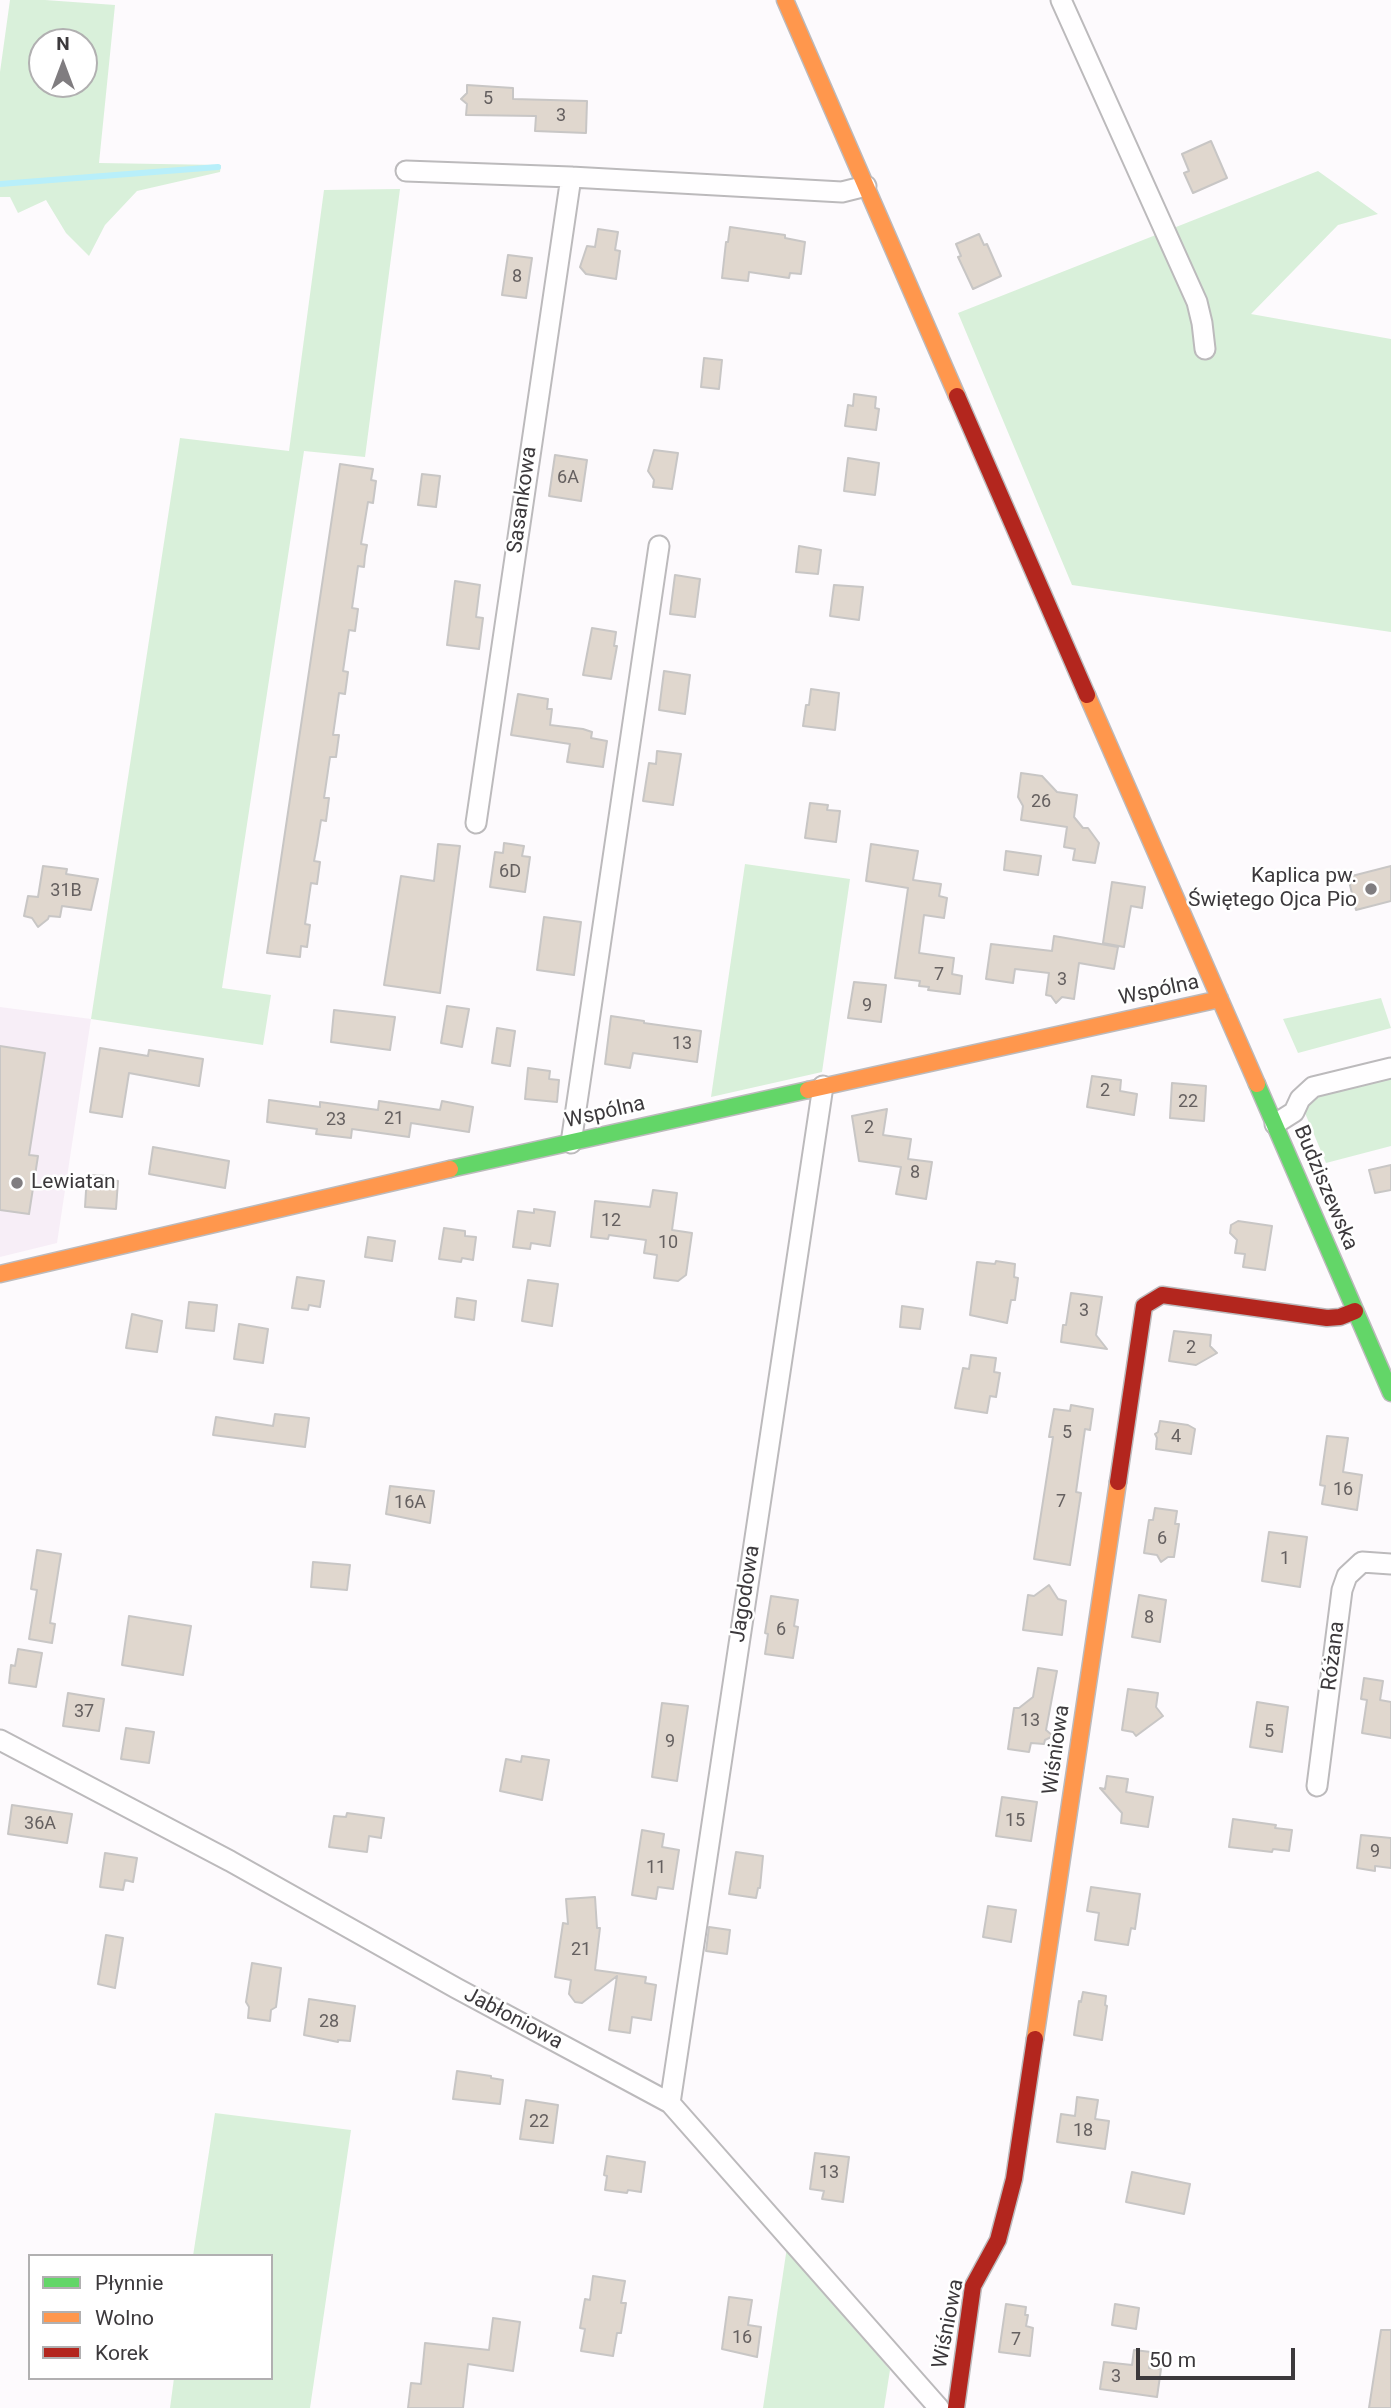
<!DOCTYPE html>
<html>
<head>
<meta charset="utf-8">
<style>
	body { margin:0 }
	#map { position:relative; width:1391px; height:2408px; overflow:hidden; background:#fdfafd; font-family:Roboto,sans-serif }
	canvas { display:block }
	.legend { position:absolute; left:28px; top:2254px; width:245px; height:126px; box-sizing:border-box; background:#fff; border:2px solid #b1b0b1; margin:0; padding:9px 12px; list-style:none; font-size:21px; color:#3c393c }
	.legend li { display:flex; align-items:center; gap:14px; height:35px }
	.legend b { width:35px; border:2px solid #b1b0b1 }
	.north { position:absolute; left:28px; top:28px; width:70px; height:70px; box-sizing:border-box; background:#fff; border:2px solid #b1b0b1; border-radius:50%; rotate:0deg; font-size:19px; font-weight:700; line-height:28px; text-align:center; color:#3c393c }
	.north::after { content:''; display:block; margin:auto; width:24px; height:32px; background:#807d80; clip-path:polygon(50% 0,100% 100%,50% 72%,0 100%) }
	.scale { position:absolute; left:1136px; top:2348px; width:159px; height:32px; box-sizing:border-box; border:4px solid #3c393c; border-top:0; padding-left:9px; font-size:21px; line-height:24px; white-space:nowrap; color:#3c393c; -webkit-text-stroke:5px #fff; paint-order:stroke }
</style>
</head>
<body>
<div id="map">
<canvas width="1391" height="2408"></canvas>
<ul class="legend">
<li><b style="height:9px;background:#63d668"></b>Płynnie</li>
<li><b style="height:9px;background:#ff974d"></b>Wolno</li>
<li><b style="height:9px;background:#b3261e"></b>Korek</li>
</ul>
<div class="north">N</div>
<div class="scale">50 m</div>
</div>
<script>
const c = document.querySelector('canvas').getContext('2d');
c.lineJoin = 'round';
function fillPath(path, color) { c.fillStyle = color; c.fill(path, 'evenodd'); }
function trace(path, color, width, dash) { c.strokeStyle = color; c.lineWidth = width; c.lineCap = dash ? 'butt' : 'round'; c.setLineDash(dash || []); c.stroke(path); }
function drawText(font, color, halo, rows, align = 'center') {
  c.font = font + ' Roboto,sans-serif'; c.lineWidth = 5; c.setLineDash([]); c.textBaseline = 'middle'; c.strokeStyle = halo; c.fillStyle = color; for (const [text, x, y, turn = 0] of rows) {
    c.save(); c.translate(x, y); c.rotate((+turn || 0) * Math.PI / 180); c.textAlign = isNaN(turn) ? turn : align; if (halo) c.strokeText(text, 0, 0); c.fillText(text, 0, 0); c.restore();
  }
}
const built = new Path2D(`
	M 0,1007 L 91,1019 L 57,1243 L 0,1257 Z`);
const green = new Path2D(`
	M 10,0 L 45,0 L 115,5 L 99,163 L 221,165 L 220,172 L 137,191 L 105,225 L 89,256 L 66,233 L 46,200 L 18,213 L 10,197 L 0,197 L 0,72 ZM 42,42 L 84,42 L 84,84 L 42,84 Z
	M 1318,171 L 1378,214 L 1338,225 L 1251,314 L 1391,339 L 1391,632 L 1072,585 L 958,313 Z
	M 400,189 L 365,457 L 304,451 L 222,988 L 271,995 L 263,1045 L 91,1019 L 180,438 L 289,451 L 324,190 Z
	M 745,864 L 850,879 L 822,1072 L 711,1097 Z
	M 1381,998 L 1391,1028 L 1298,1053 L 1283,1019 Z
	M 1391,1079 L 1391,1146 L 1326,1163 L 1300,1101 Z
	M 215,2113 L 351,2130 L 310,2408 L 170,2408 L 174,2378 L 271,2378 L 271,2256 L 193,2256 Z
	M 787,2247 L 890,2370 L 884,2408 L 763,2408 Z`);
const stream = new Path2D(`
	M 0,184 L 218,167`);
const building = new Path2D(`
	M 467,85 L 513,88 L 513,99 L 587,101 L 586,133 L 535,131 L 536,116 L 466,115 L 467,104 L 461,99 L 467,93 Z
	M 1211,141 L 1227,178 L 1193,193 L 1184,173 L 1189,171 L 1182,154 Z
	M 730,227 L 785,235 L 785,238 L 805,242 L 801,274 L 790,273 L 789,278 L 749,272 L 748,281 L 722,278 L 726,242 L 728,242 Z
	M 598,229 L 618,232 L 615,250 L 620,251 L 616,279 L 586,274 L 580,267 L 587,246 L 595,247 Z
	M 979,234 L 984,245 L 987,244 L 1001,276 L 973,289 L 958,257 L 961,256 L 956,244 Z
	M 508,255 L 532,258 L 526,298 L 502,295 Z
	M 704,358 L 722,360 L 719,389 L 701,387 Z
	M 854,394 L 876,397 L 875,408 L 879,409 L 876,430 L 845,426 L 848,405 L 853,406 Z
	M 654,450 L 678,453 L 672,489 L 653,487 L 654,480 L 648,471 Z
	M 555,455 L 587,460 L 581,501 L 549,496 Z
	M 848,458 L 879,463 L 875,495 L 844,491 Z
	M 340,464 L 373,469 L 371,480 L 376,481 L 373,503 L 368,502 L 361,544 L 367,545 L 365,556 L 364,567 L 358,566 L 352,608 L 358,609 L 355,631 L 349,630 L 343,671 L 348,672 L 345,694 L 339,693 L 333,735 L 339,735 L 336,757 L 330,757 L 324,798 L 329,798 L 326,821 L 321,820 L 317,845 L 314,861 L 320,862 L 317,884 L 311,883 L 305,924 L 310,925 L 307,947 L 301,946 L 300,957 L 267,953 Z
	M 422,474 L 440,476 L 436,507 L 418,505 Z
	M 799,546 L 821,550 L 818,574 L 796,572 Z
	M 675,575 L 700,579 L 695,617 L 670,614 Z
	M 455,581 L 480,585 L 476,617 L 483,618 L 479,649 L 447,645 Z
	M 834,585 L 863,587 L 859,620 L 830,616 Z
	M 592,628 L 616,632 L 614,646 L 617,646 L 611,679 L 583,675 Z
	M 664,671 L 690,675 L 685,714 L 659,710 Z
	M 811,689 L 839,693 L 835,730 L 803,726 L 806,705 L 809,705 Z
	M 518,694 L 548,699 L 547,709 L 552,709 L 550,725 L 583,729 L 592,732 L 591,738 L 607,741 L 603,767 L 567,762 L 570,744 L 511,735 Z
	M 657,751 L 681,754 L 673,805 L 643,801 L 649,763 L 656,764 Z
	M 1021,773 L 1042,776 L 1057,792 L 1077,795 L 1074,817 L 1083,828 L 1088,828 L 1099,843 L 1095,863 L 1073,860 L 1075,849 L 1064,847 L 1067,827 L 1021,820 L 1023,806 L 1018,797 Z
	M 810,803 L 828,805 L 827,810 L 840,811 L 836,842 L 805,838 Z
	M 504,843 L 524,846 L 522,856 L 530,857 L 525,892 L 490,887 L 495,852 L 503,853 Z
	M 438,844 L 460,846 L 440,993 L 384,985 L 401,876 L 434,881 Z
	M 871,844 L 918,851 L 913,880 L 941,884 L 939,896 L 947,898 L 944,918 L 924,915 L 919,953 L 954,958 L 952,974 L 962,976 L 960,994 L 928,990 L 929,987 L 919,986 L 920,981 L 895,978 L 908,888 L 866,881 Z
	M 1006,851 L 1041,856 L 1038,875 L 1004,870 Z
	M 43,866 L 67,869 L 66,874 L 98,879 L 91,910 L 62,906 L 60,917 L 49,916 L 48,919 L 38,927 L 32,918 L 24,916 L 28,896 L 38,897 Z
	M 1391,866 L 1391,901 L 1356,910 L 1348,877 Z
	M 1112,882 L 1145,887 L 1142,908 L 1131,906 L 1124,947 L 1103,943 Z
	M 544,917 L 581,922 L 574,975 L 537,970 Z
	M 1054,936 L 1118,947 L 1114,969 L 1079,963 L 1074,999 L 1062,997 L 1056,1003 L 1051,996 L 1046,995 L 1049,973 L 1015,969 L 1013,983 L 986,979 L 991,944 L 1052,951 Z
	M 854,982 L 886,985 L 881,1022 L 848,1018 Z
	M 447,1006 L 469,1009 L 462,1047 L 441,1043 Z
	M 334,1010 L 395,1017 L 390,1050 L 331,1042 Z
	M 611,1016 L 644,1021 L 644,1023 L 701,1031 L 697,1062 L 633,1053 L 630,1068 L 605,1064 Z
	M 497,1028 L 515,1031 L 510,1066 L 492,1063 Z
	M 0,1046 L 45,1053 L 29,1155 L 38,1156 L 29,1214 L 0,1210 Z
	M 100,1048 L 148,1056 L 149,1050 L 203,1059 L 199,1086 L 129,1073 L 122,1117 L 90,1112 Z
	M 528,1068 L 550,1071 L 549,1079 L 559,1080 L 557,1102 L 525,1099 Z
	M 1092,1076 L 1121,1080 L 1120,1091 L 1137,1094 L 1134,1115 L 1087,1107 Z
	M 1172,1083 L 1206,1086 L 1204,1121 L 1170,1118 Z
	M 269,1100 L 320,1107 L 320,1102 L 378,1110 L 379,1101 L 440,1110 L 442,1101 L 473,1107 L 469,1132 L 411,1123 L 409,1137 L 352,1129 L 351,1138 L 316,1134 L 317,1129 L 267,1122 Z
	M 887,1109 L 883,1135 L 911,1139 L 908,1159 L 932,1162 L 926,1199 L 896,1194 L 901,1167 L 859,1161 L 852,1116 Z
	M 153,1147 L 229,1161 L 225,1188 L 149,1174 Z
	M 1391,1165 L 1391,1190 L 1375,1193 L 1369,1170 Z
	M 87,1175 L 110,1176 L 109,1180 L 118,1181 L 116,1209 L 85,1207 Z
	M 653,1190 L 677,1193 L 672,1230 L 692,1233 L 686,1275 L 678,1281 L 654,1278 L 657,1255 L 644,1253 L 646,1240 L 609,1235 L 608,1239 L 591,1237 L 595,1201 L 650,1207 Z
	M 534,1209 L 555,1212 L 550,1246 L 531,1243 L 530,1249 L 513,1247 L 518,1211 L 534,1213 Z
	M 1238,1221 L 1272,1226 L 1265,1270 L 1243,1267 L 1245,1254 L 1235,1253 L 1237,1240 L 1230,1233 L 1231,1225 Z
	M 444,1228 L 465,1231 L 465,1236 L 476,1237 L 473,1260 L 462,1258 L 461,1262 L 439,1259 Z
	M 368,1237 L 395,1241 L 392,1261 L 365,1257 Z
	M 996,1261 L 1015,1264 L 1014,1277 L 1018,1278 L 1015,1300 L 1011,1300 L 1007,1323 L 970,1315 L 977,1262 L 995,1264 Z
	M 297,1277 L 324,1281 L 320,1307 L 309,1305 L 308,1310 L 292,1308 Z
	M 528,1280 L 558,1284 L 552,1326 L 522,1321 Z
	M 1071,1293 L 1102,1297 L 1096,1335 L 1107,1349 L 1061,1342 L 1063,1325 L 1066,1325 Z
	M 457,1298 L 476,1301 L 474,1320 L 455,1317 Z
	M 189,1302 L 217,1305 L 214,1331 L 186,1328 Z
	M 902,1306 L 923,1309 L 920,1329 L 900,1327 Z
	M 132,1314 L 162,1321 L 157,1352 L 126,1348 Z
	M 239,1324 L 268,1329 L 263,1363 L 234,1359 Z
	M 1174,1331 L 1211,1335 L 1210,1346 L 1217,1353 L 1196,1365 L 1169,1361 Z
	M 971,1355 L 996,1358 L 994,1372 L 1000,1373 L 996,1397 L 990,1396 L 987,1413 L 955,1408 L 963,1368 L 969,1369 Z
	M 1071,1405 L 1093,1409 L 1090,1430 L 1085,1429 L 1076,1492 L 1081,1493 L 1070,1565 L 1034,1559 L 1053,1437 L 1049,1437 L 1054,1409 L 1070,1411 Z
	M 275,1414 L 309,1418 L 305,1447 L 213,1435 L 216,1417 L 273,1426 Z
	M 1160,1421 L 1188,1425 L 1195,1429 L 1191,1454 L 1156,1449 L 1157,1438 L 1155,1434 L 1158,1432 Z
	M 1327,1436 L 1348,1438 L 1343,1472 L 1362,1475 L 1357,1510 L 1322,1504 L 1325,1486 L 1320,1485 Z
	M 390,1486 L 434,1491 L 430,1523 L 386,1514 Z
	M 1155,1508 L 1177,1511 L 1175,1524 L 1179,1524 L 1174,1557 L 1168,1557 L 1161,1562 L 1157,1555 L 1144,1553 L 1149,1520 L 1153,1520 Z
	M 1269,1532 L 1307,1537 L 1300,1587 L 1262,1581 Z
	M 37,1550 L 61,1554 L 50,1623 L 55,1624 L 52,1643 L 29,1639 L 37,1590 L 31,1589 Z
	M 313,1562 L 350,1565 L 347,1590 L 311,1587 Z
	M 1049,1585 L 1058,1599 L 1066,1601 L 1062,1635 L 1023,1630 L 1028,1595 L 1034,1596 Z
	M 1139,1595 L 1166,1600 L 1160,1642 L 1132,1637 Z
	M 771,1596 L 798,1600 L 794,1626 L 798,1627 L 793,1658 L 765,1654 L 768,1634 L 765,1633 Z
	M 129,1616 L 191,1626 L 183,1675 L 122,1665 Z
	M 18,1649 L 42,1653 L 36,1687 L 9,1683 L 11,1665 L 15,1666 Z
	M 1038,1668 L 1057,1671 L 1046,1730 L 1053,1736 L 1045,1740 L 1044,1744 L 1031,1743 L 1029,1752 L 1008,1749 L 1014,1708 L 1019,1708 L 1033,1697 Z
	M 1364,1678 L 1383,1681 L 1380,1700 L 1391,1702 L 1391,1738 L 1362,1733 L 1367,1700 L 1361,1699 Z
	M 1128,1689 L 1158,1693 L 1156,1707 L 1163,1716 L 1136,1736 L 1133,1732 L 1122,1730 Z
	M 68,1693 L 104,1699 L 99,1731 L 63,1726 Z
	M 1257,1702 L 1288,1707 L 1282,1752 L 1250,1747 Z
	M 662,1703 L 688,1706 L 677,1781 L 652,1777 Z
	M 126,1728 L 154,1732 L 149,1763 L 121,1759 Z
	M 522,1756 L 549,1760 L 542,1800 L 500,1791 L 506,1759 L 521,1762 Z
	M 1107,1776 L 1128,1779 L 1126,1792 L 1153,1797 L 1148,1827 L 1121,1823 L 1122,1813 L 1100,1788 L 1105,1789 Z
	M 1002,1797 L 1037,1802 L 1031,1841 L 996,1836 Z
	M 12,1805 L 72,1814 L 67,1843 L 8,1834 Z
	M 347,1813 L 384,1818 L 381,1838 L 369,1836 L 367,1852 L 329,1847 L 334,1816 L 346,1817 Z
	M 1233,1819 L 1276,1825 L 1275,1828 L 1292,1830 L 1289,1851 L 1273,1849 L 1272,1852 L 1229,1847 Z
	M 642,1830 L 664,1834 L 662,1847 L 679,1850 L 673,1889 L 658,1887 L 656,1899 L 632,1895 Z
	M 1361,1835 L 1391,1838 L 1391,1868 L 1375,1866 L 1375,1871 L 1357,1868 Z
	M 736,1852 L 763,1856 L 760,1888 L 758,1888 L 756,1898 L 729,1894 Z
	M 105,1853 L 137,1858 L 133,1882 L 125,1880 L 123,1890 L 100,1887 Z
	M 1091,1887 L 1140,1894 L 1135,1929 L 1131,1928 L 1128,1945 L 1095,1940 L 1099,1913 L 1087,1911 Z
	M 595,1897 L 597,1928 L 600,1928 L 595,1970 L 646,1977 L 645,1983 L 656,1985 L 651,2020 L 632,2017 L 630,2033 L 609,2030 L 617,1976 L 582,2003 L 575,2002 L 569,1994 L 571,1980 L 555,1977 L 563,1923 L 568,1924 L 566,1899 Z
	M 988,1906 L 1016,1910 L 1011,1942 L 983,1937 Z
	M 709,1927 L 730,1930 L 727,1954 L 706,1951 Z
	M 106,1935 L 123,1938 L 115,1988 L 98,1984 Z
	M 252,1963 L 281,1968 L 276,2007 L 271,2010 L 270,2021 L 248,2018 L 249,2007 L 246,2002 Z
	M 1083,1992 L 1106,1996 L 1105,2005 L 1107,2006 L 1102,2040 L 1074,2035 L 1079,2001 L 1081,2002 Z
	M 309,1999 L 355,2006 L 350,2041 L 338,2040 L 338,2042 L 304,2035 Z
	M 457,2071 L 491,2076 L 491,2078 L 503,2080 L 500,2104 L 453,2099 Z
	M 1077,2097 L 1098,2100 L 1095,2119 L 1109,2121 L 1105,2149 L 1057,2142 L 1061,2114 L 1075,2116 Z
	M 526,2100 L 558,2105 L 553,2143 L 520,2139 Z
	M 815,2153 L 849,2157 L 843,2202 L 822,2199 L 824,2191 L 810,2189 Z
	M 607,2156 L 645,2162 L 641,2192 L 628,2190 L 627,2193 L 605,2190 L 607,2176 L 604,2175 Z
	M 1132,2172 L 1190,2184 L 1184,2214 L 1126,2202 Z
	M 593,2276 L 625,2281 L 621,2303 L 626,2303 L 621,2333 L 617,2333 L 613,2356 L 581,2351 L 585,2329 L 580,2328 L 585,2299 L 590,2300 Z
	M 729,2297 L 752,2300 L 748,2325 L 761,2327 L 757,2357 L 722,2349 Z
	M 1006,2304 L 1026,2307 L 1025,2315 L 1028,2315 L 1026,2326 L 1033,2328 L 1030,2356 L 999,2352 Z
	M 1115,2304 L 1139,2308 L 1136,2329 L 1112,2325 Z
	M 493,2318 L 520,2322 L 513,2371 L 468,2364 L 463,2408 L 408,2408 L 411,2383 L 421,2384 L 425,2343 L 489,2350 Z
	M 1381,2330 L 1391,2330 L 1391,2408 L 1369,2408 Z
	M 1134,2350 L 1151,2352 L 1149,2368 L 1161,2369 L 1157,2397 L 1100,2389 L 1104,2362 L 1132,2365 Z`);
const street = new Path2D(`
	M 1061,0 L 1197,302 L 1202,323 L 1205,349
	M 406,171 L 571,177 L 842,192 L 866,186
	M 476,823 L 571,177
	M 1275,1124 L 1294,1112 L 1300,1099 L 1313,1087 L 1391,1068
	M 571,1143 L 659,546
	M 0,1740 L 230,1861 L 456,1988 L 670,2103 L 939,2408
	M 1317,1786 L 1342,1590 L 1347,1576 L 1362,1562 L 1391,1564
	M 670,2103 L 823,1086`);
const fast = new Path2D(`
	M 1257,1084 L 1391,1393
	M 450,1169 L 808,1090`);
const slow = new Path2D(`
	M 785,0 L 957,396
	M 1087,695 L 1257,1084
	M 808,1090 L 1220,999
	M 0,1274 L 450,1169
	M 1035,2039 L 1118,1482`);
const jam = new Path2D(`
	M 957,396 L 1087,695
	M 1118,1482 L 1144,1306 L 1162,1295 L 1327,1318 L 1340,1317 L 1355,1311
	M 956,2408 L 973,2286 L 998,2240 L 1014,2179 L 1035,2039`);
const markers = [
	[1371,889,7,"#807d80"],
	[17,1183,7,"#807d80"]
];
const numberNames = [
	["5",488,99],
	["3",561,116],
	["8",517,277],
	["6A",568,478],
	["26",1041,802],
	["6D",510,872],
	["31B",66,891],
	["7",939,975],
	["3",1062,980],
	["9",867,1006],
	["13",682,1044],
	["2",1105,1091],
	["22",1188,1102],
	["21",394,1119],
	["23",336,1120],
	["2",869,1128],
	["8",915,1173],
	["12",611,1221],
	["10",668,1243],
	["3",1084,1311],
	["2",1191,1348],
	["5",1067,1433],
	["4",1176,1437],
	["16",1343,1490],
	["7",1061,1502],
	["16A",410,1503],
	["6",1162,1539],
	["1",1285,1559],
	["8",1149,1618],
	["6",781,1630],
	["37",84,1712],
	["13",1030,1721],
	["5",1269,1732],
	["9",670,1742],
	["15",1015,1821],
	["36A",40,1824],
	["9",1375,1852],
	["11",656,1868],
	["21",581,1950],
	["28",329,2022],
	["22",539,2122],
	["18",1083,2131],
	["13",829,2173],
	["16",742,2338],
	["7",1016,2340],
	["3",1116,2377]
];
const streetNames = [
	["Sasankowa",523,500,-82],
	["Wspólna",1159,991,-12],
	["Wspólna",605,1113,-13],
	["Budziszewska",1325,1188,67],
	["Jagodowa",746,1594,-81],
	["Różana",1334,1656,-83],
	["Wiśniowa",1057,1750,-82],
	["Jabłoniowa",513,2019,28],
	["Wiśniowa",949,2324,-79]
];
const poiNames = [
	["Kaplica pw.",1357,877],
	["Świętego Ojca Pio",1357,901],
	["Lewiatan",31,1183,"left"]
];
fillPath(built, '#f7eef7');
fillPath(green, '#d9f0da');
trace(stream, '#b8effa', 6);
fillPath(building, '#e0d7ce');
trace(building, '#c8c6c5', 2);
trace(street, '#bcbabc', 23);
trace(fast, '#bcbabc', 19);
trace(slow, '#bcbabc', 19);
trace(jam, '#bcbabc', 19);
trace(street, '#fffeff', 19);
trace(fast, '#63d668', 16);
trace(slow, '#ff974d', 16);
trace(jam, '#b3261e', 16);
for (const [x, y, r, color] of markers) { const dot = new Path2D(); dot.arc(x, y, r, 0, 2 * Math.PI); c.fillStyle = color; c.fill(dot); trace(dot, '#fff', 2.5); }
drawText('18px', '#656060', null, numberNames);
drawText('21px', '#3c393c', '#fff', streetNames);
drawText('21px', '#3c393c', '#fff', poiNames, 'right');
</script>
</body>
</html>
